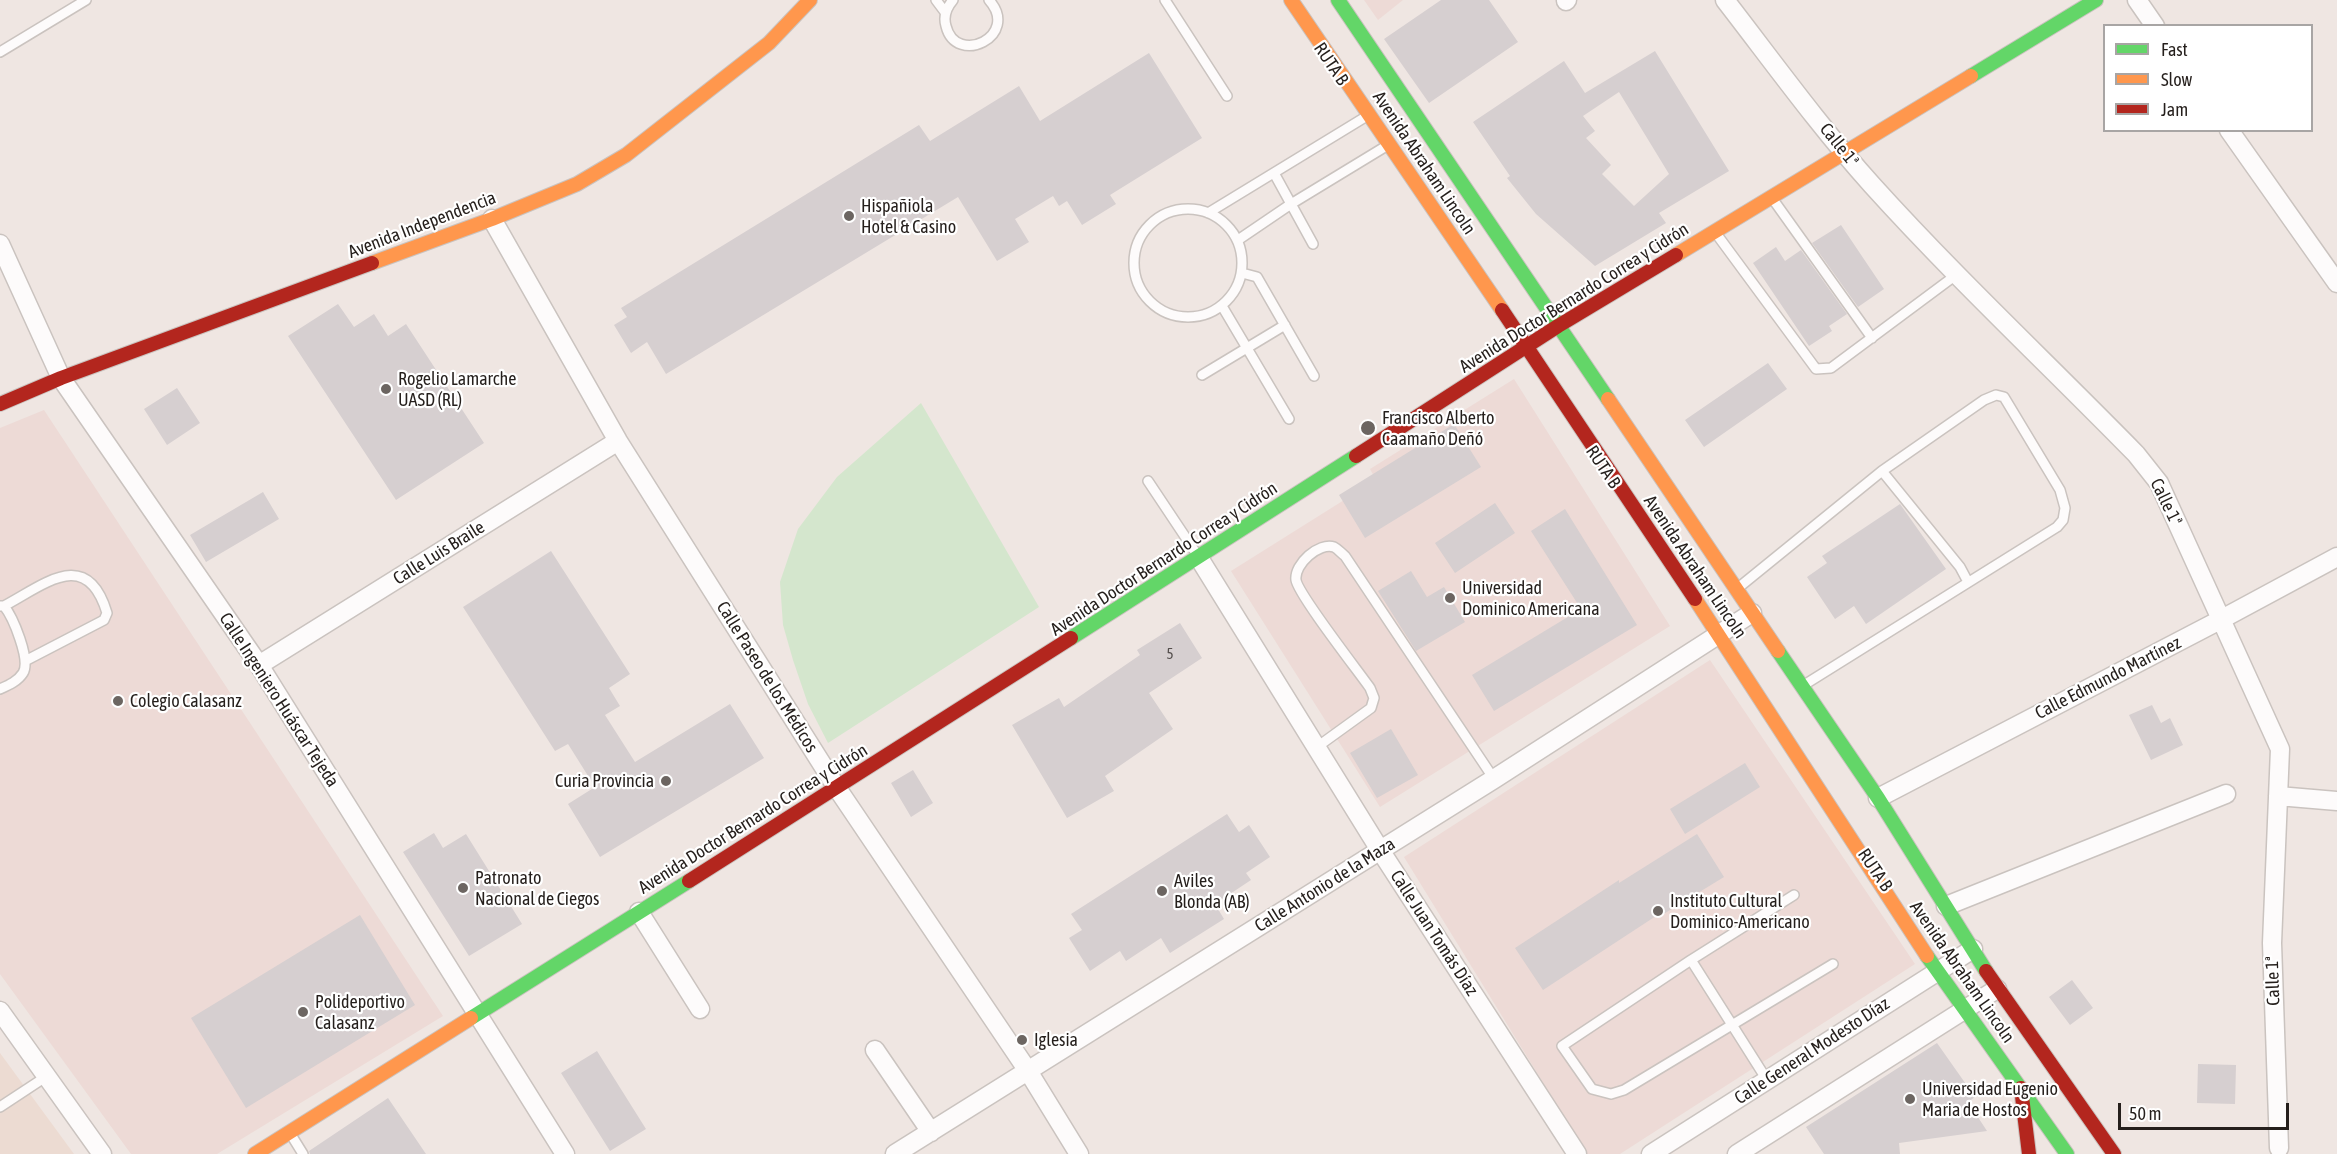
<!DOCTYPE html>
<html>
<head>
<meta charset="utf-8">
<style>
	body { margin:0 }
	#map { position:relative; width:2337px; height:1154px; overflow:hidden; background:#efe6e2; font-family:"Asap Condensed",sans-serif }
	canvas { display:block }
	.legend { position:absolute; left:2103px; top:24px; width:210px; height:108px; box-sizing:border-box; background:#fff; border:2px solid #a8a5a4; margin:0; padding:8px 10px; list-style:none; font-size:18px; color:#251f1c }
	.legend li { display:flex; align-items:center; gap:12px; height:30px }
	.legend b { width:30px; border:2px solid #a8a5a4 }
	.scale { position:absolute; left:2118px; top:1103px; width:171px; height:27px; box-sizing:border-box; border:3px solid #251f1c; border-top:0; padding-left:8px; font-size:18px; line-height:21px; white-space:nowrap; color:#251f1c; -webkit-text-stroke:4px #fff; paint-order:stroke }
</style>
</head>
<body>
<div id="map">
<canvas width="2337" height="1154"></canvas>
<ul class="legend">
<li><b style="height:8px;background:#63d668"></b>Fast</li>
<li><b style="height:8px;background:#ff974d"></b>Slow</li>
<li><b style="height:8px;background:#b3261e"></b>Jam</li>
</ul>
<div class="scale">50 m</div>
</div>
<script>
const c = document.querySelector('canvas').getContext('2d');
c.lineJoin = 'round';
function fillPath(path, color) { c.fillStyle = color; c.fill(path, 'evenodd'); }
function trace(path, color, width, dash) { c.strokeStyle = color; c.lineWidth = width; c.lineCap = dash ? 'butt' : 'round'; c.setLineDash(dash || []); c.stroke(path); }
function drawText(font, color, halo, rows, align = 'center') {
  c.font = font + ' "Asap Condensed",sans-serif'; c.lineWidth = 4.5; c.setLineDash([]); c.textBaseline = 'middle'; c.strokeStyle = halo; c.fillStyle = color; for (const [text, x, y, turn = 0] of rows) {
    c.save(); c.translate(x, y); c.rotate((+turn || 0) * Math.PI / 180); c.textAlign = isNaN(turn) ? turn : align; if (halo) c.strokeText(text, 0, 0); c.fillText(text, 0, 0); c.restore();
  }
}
const built = new Path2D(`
	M 0,1053 L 74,1154 L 0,1154 Z`);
const education = new Path2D(`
	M 1364,0 L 1403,0 L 1378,20 Z
	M 1514,379 L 1670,626 L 1380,807 L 1231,571 L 1376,480 L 1370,469 Z
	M 44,410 L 443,1016 L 217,1154 L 131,1154 L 0,974 L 0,428 Z
	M 1710,660 L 1915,964 L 1620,1154 L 1587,1154 L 1404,857 Z`);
const green = new Path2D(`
	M 921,403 L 1039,607 L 828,743 L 808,704 L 793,660 L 783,625 L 780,582 L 798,529 L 837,477 Z`);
const building = new Path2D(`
	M 1441,0 L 1489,0 L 1518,42 L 1429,103 L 1384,39 Z
	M 1655,51 L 1729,171 L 1659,213 L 1666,223 L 1595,266 L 1536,214 L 1507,178 L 1510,176 L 1473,122 L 1564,61 L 1585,93 ZM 1619,92 L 1669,174 L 1634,206 L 1602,174 L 1611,165 L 1586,138 L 1595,131 L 1583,116 Z
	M 1149,53 L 1202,138 L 1110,195 L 1116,204 L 1082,225 L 1067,201 L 1059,206 L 1053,196 L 1015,219 L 1029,242 L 997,261 L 958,197 L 666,374 L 647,342 L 631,353 L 614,325 L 627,317 L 621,308 L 919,125 L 930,141 L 1019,86 L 1040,121 Z
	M 1841,225 L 1884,289 L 1858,307 L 1812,243 Z
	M 1776,247 L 1785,261 L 1801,250 L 1847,314 L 1829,326 L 1832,331 L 1809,346 L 1753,263 Z
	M 338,304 L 354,327 L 374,314 L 388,336 L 406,324 L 484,443 L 396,500 L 288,336 Z
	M 1768,363 L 1787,389 L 1704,447 L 1685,420 Z
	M 177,388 L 200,423 L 167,445 L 144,409 Z
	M 1454,424 L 1481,467 L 1365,538 L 1339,495 Z
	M 263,492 L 279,519 L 206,562 L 190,535 Z
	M 1495,503 L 1515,533 L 1455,573 L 1435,543 Z
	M 1900,504 L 1946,569 L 1866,624 L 1854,606 L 1835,619 L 1807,577 L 1827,563 L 1822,556 Z
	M 1565,509 L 1637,625 L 1494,711 L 1472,675 L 1581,609 L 1531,531 Z
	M 551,551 L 630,674 L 609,688 L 620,706 L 605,715 L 635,762 L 730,704 L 764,758 L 600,857 L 568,804 L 595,787 L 568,744 L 555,751 L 463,607 Z
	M 1411,571 L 1427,597 L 1444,587 L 1465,622 L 1416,651 L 1378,591 Z
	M 1180,623 L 1202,658 L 1149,693 L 1173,729 L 1105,776 L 1114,791 L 1067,818 L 1012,725 L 1059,698 L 1064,707 L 1140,655 L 1137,650 Z
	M 2152,705 L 2161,723 L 2170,718 L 2183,745 L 2151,760 L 2129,715 Z
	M 1391,729 L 1418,775 L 1377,798 L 1350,753 Z
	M 1745,763 L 1760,787 L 1685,834 L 1670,809 Z
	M 913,770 L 933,803 L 911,817 L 891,783 Z
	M 1227,814 L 1239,832 L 1249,825 L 1270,857 L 1246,873 L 1251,880 L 1215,904 L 1224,919 L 1170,953 L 1161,938 L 1126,961 L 1120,951 L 1090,971 L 1069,938 L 1082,930 L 1071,914 Z
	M 434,833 L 443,848 L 466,834 L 522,924 L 469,956 L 403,852 Z
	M 1697,834 L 1724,877 L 1657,918 L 1656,916 L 1543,990 L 1515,948 L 1619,880 L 1619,883 Z
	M 360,915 L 415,1005 L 246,1108 L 191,1018 Z
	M 2072,980 L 2093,1008 L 2070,1025 L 2049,997 Z
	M 1937,1043 L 1975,1097 L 1968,1102 L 1987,1131 L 1899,1143 L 1900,1154 L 1824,1154 L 1806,1127 Z
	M 597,1051 L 646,1129 L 610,1151 L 561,1073 Z
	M 2198,1064 L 2236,1065 L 2235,1104 L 2197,1103 Z
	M 388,1098 L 426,1154 L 310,1154 L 309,1151 Z`);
const lane = new Path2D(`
	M 936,0 L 945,12
	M 953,0 C 947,7 943,16 946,26 C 956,67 1021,36 989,0
	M 1165,0 L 1227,96
	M 0,52 L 86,0
	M 1274,173 L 1313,244
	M 1772,198 L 1872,338
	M1134 263a54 54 0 1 1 108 0a54 54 0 1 1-108 0Z
	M 1208,213 L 1367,116
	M 1715,232 L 1816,369 L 1831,368 L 1956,275
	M 1238,240 L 1291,204 L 1388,145
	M 1242,273 L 1257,277 L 1314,376
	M 1222,306 L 1289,419
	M 1202,375 L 1285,325
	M 1882,471 L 1960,567 L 1968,582
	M 1148,481 L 1198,556
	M 1738,588 L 1882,471 L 1984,400 L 1996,395 L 2004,397 L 2060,490 L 2065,508 L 2063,520 L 2057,527 L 1804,685
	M 0,606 L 4,606 C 13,617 31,660 23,673 C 18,681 9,685 0,689
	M 4,606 C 45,584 87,547 107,613 L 104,620 L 25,661
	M 1317,747 L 1371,708 L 1374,698 L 1370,688 C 1358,671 1298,594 1296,580 C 1294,564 1319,542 1334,547 C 1338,549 1341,553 1345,556 L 1494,779
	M 1794,895 L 1691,960 L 1562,1046 L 1592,1089 L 1611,1094 L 1624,1090 L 1833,964
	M 1691,960 L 1767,1080
	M 0,1107 L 47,1076
	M 290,1133 L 303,1154`);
const street = new Path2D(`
	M 1725,0 C 1773,62 1819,126 1872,185 C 1956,278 2048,364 2136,454 L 2159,483 L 2280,749 L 2272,943 L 2279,1148
	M 2137,0 L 2155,26
	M 1566,1 L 1567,0
	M 2229,130 L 2337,283
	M 492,219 L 618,441 L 837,788 L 1028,1071 L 1079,1154
	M 0,244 L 61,378 L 259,665 L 565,1154
	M 1199,558 L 1380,850 L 1577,1154
	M 259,665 L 618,441
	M 2278,796 L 2337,801
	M 1878,798 L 2220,620 L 2337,557
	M 1946,906 L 2226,794
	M 639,912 L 700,1009
	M 0,1011 L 102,1154
	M 875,1050 L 931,1132
	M 895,1154 L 1494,779 L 1752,613
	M 1651,1154 L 1973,949
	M 1737,1154 L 1997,989`);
const fast = new Path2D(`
	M 1338,0 L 1608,399
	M 1971,76 L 2096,0
	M 1071,638 L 1356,456
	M 1778,651 L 1878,798 L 1986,971
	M 1927,956 L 2067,1154
	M 471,1018 L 689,881`);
const slow = new Path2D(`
	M 1291,0 L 1502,310
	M 1676,255 L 1971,76
	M 372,263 L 492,219 L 577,184 L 626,155 L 769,43 L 810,0
	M 1608,399 L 1778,651
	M 1695,599 L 1927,956
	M 255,1154 L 471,1018`);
const jam = new Path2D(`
	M 1502,310 L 1695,599
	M 0,404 L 61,378 L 372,263
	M 1356,456 L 1558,326 L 1676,255
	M 689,881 L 1071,638
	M 1986,971 L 2114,1154
	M 2021,1088 L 2029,1154`);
const markers = [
	[849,216,6,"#6c6561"],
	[386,389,6,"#6c6561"],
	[1368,428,8,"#6c6561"],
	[1450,598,6,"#6c6561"],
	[118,701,6,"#6c6561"],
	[666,781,6,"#6c6561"],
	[463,888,6,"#6c6561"],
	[1162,891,6,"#6c6561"],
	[1658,911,6,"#6c6561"],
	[303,1012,6,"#6c6561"],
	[1022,1040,6,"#6c6561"],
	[1910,1099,6,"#6c6561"]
];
const numberNames = [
	["5",1170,654]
];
const streetNames = [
	["RUTA B",1331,64,56],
	["Calle 1ª",1839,145,51],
	["Avenida Abraham Lincoln",1424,163,56],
	["Avenida Independencia",422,225,-21],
	["Avenida Doctor Bernardo Correa y Cidrón",1574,298,-32],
	["RUTA B",1603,467,56],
	["Calle 1ª",2166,502,64],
	["Calle Luis Braile",439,553,-32],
	["Avenida Doctor Bernardo Correa y Cidrón",1164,559,-33],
	["Avenida Abraham Lincoln",1695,567,56],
	["Calle Paseo de los Médicos",767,677,58],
	["Calle Edmundo Martínez",2108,678,-27],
	["Calle Ingeniero Huáscar Tejeda",279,700,57],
	["Avenida Doctor Bernardo Correa y Cidrón",753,819,-32],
	["RUTA B",1875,870,56],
	["Calle Antonio de la Maza",1325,885,-32],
	["Calle Juan Tomás Díaz",1434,933,57],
	["Avenida Abraham Lincoln",1962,972,55],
	["Calle 1ª",2273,981,-92],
	["Calle General Modesto Díaz",1812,1051,-33]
];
const poiNames = [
	["Hispañiola",861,206],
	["Hotel & Casino",861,227],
	["Rogelio Lamarche",398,379],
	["UASD (RL)",398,400],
	["Francisco Alberto",1382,418],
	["Caamaño Deñó",1382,439],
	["Universidad",1462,588],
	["Dominico Americana",1462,609],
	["Colegio Calasanz",130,701],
	["Curia Provincia",654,781,"right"],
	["Patronato",475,878],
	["Nacional de Ciegos",475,899],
	["Aviles",1174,881],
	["Blonda (AB)",1174,902],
	["Instituto Cultural",1670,901],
	["Dominico-Americano",1670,922],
	["Polideportivo",315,1002],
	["Calasanz",315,1023],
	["Iglesia",1034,1040],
	["Universidad Eugenio",1922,1089],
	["Maria de Hostos",1922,1110]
];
fillPath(built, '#ecdbd2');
fillPath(education, '#eddad6');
fillPath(green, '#d4e6cd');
fillPath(building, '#d6cfd0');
trace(lane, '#cac3bf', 12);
trace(street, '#cac3bf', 21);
trace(fast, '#cac3bf', 16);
trace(slow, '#cac3bf', 16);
trace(jam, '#cac3bf', 16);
trace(lane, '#fdfbfb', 9);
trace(street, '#fdfbfb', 18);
trace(fast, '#63d668', 14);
trace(slow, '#ff974d', 14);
trace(jam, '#b3261e', 14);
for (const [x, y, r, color] of markers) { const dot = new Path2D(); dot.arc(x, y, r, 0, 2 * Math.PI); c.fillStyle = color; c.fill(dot); trace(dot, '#fff', 2); }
drawText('15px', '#544e4c', null, numberNames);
drawText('18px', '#251f1c', '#fff', streetNames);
drawText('18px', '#251f1c', '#fff', poiNames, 'left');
</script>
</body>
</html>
